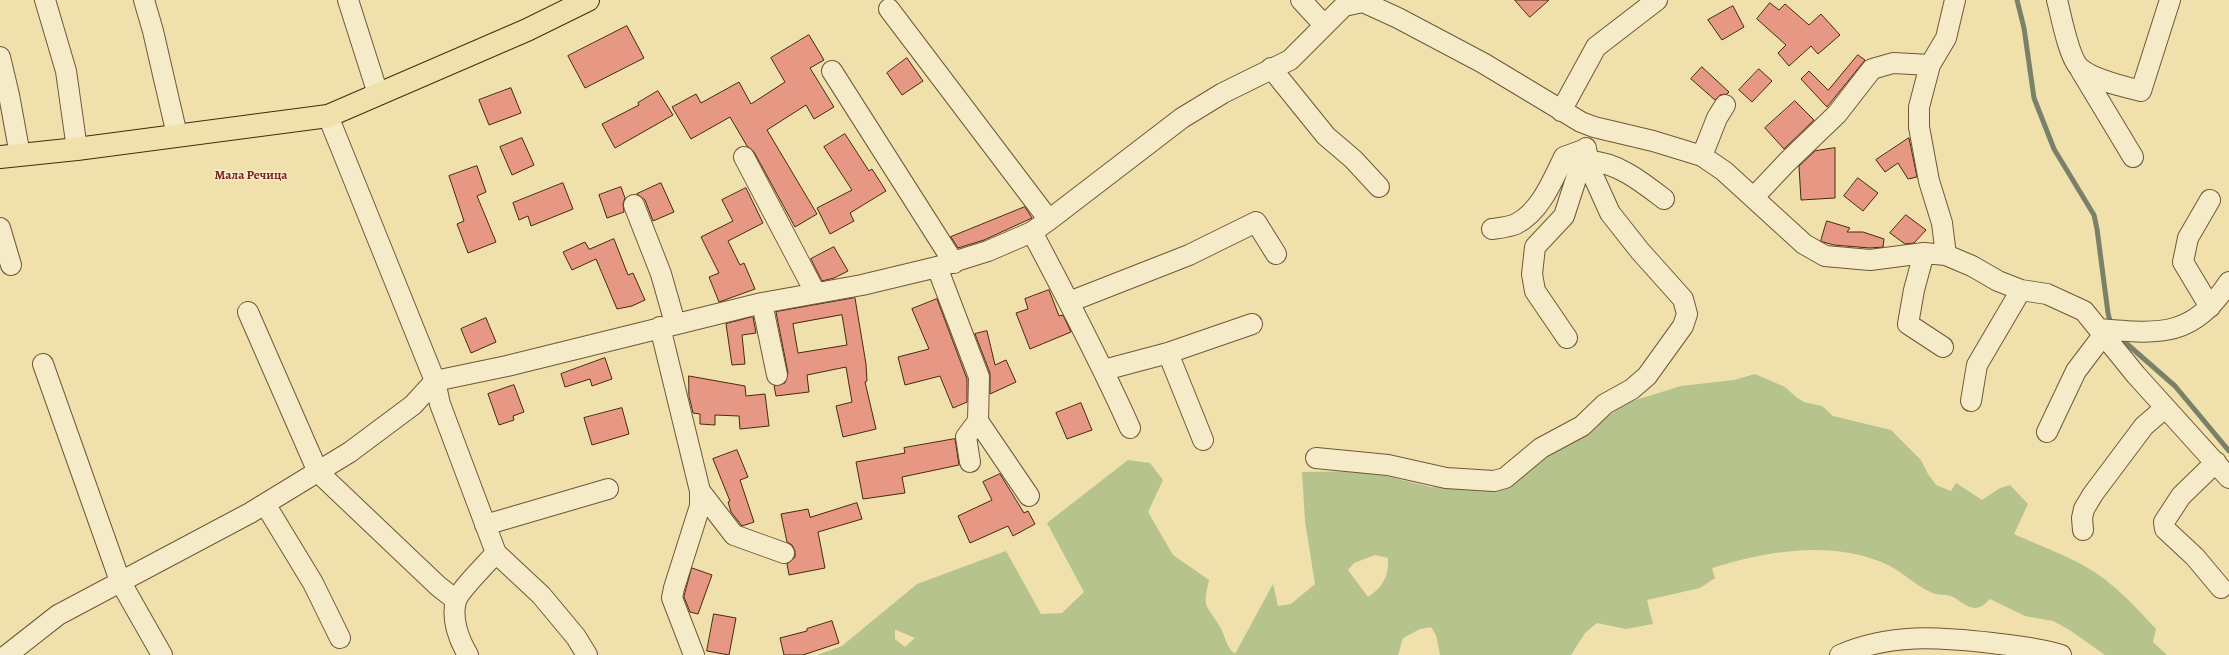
<!DOCTYPE html>
<html>
<head>
<meta charset="utf-8">
<style>
	body { margin:0 }
	canvas { display:block; background:#efe0ac }
</style>
</head>
<body>
<canvas width="2229" height="655"></canvas>
<script>
const c = document.querySelector('canvas').getContext('2d');
c.lineJoin = 'round';
function fillPath(path, color) { c.fillStyle = color; c.fill(path, 'evenodd'); }
function trace(path, color, width, dash) { c.strokeStyle = color; c.lineWidth = width; c.lineCap = dash ? 'butt' : 'round'; c.setLineDash(dash || []); c.stroke(path); }
function drawText(font, color, halo, rows, align = 'center') {
  c.font = font + ' Alegreya,serif'; c.lineWidth = 3; c.setLineDash([]); c.textBaseline = 'middle'; c.strokeStyle = halo; c.fillStyle = color; for (const [text, x, y, turn = 0] of rows) {
    c.save(); c.translate(x, y); c.rotate((+turn || 0) * Math.PI / 180); c.textAlign = isNaN(turn) ? turn : align; if (halo) c.strokeText(text, 0, 0); c.fillText(text, 0, 0); c.restore();
  }
}
const green = new Path2D(`
	M 1755,374 L 1785,387 L 1796,397 L 1804,402 L 1822,406 L 1833,416 L 1891,430 L 1921,460 L 1928,474 L 1936,485 L 1951,491 L 1956,483 L 1982,500 L 2000,488 L 2010,485 L 2028,504 L 2014,534 C 2036,544 2058,552 2079,563 C 2109,578 2134,605 2156,629 L 2153,642 L 2167,655 L 2105,655 L 2068,629 L 2053,621 L 2025,616 L 1990,599 C 1985,604 1981,608 1975,608 C 1966,608 1958,598 1950,596 C 1945,594 1940,595 1935,594 C 1918,588 1904,573 1888,565 C 1834,539 1766,551 1712,568 L 1715,578 L 1700,588 L 1647,600 L 1653,624 L 1626,629 L 1597,623 L 1585,633 L 1571,655 L 1440,655 L 1436,635 L 1431,627 L 1420,629 L 1403,638 L 1398,655 L 817,655 L 842,646 L 917,584 L 1006,551 L 1041,614 L 1062,613 L 1084,592 L 1047,523 L 1128,460 L 1150,463 L 1163,480 L 1148,512 L 1173,555 L 1209,580 C 1202,610 1206,603 1220,627 C 1226,637 1225,646 1235,654 L 1273,584 L 1278,606 L 1291,604 L 1315,584 L 1305,521 L 1302,472 L 1365,471 L 1431,487 L 1493,488 L 1585,433 L 1626,403 L 1681,386 L 1734,380 ZM 1375,555 L 1388,558 C 1389,576 1383,587 1368,597 L 1348,570 L 1354,563 ZM 895,630 L 896,630 L 915,638 L 905,647 L 895,639 Z`);
const stream = new Path2D(`
	M 2017,0 L 2024,28 L 2034,98 L 2054,149 L 2094,215 L 2097,229 L 2108,313 L 2111,325
	M 2119,337 L 2175,386 L 2229,451`);
const building = new Path2D(`
	M 1515,0 L 1549,0 L 1530,17 Z
	M 1770,3 L 1779,10 L 1785,4 L 1809,25 L 1821,14 L 1840,35 L 1818,54 L 1811,46 L 1789,66 L 1778,53 L 1786,45 L 1757,19 Z
	M 1733,6 L 1744,27 L 1722,40 L 1708,20 Z
	M 627,26 L 644,58 L 585,88 L 568,56 Z
	M 809,35 L 824,60 L 810,68 L 834,107 L 814,119 L 806,105 L 767,130 L 817,214 L 795,227 L 754,152 L 747,146 L 730,117 L 691,139 L 672,107 L 696,94 L 701,103 L 739,82 L 751,104 L 785,82 L 771,58 Z
	M 1858,55 L 1865,60 L 1827,107 L 1801,79 L 1809,71 L 1828,90 Z
	M 907,58 L 923,81 L 902,95 L 887,73 Z
	M 1702,67 L 1729,92 L 1727,94 L 1720,95 L 1715,100 L 1691,79 Z
	M 1759,69 L 1772,81 L 1752,102 L 1739,90 Z
	M 511,88 L 521,113 L 489,125 L 479,100 Z
	M 658,91 L 673,115 L 615,148 L 602,124 L 639,105 L 638,103 Z
	M 1795,101 L 1814,120 L 1784,149 L 1765,128 Z
	M 845,134 L 869,171 L 872,169 L 886,191 L 850,213 L 854,221 L 830,234 L 817,208 L 852,190 L 824,147 Z
	M 522,138 L 534,165 L 512,175 L 500,147 Z
	M 1909,138 L 1917,177 L 1908,179 L 1898,163 L 1885,172 L 1876,160 Z
	M 1835,148 L 1835,198 L 1801,200 L 1799,166 L 1815,151 Z
	M 477,166 L 486,192 L 477,196 L 496,242 L 468,253 L 457,224 L 464,221 L 449,176 Z
	M 1858,178 L 1878,193 L 1863,211 L 1844,196 Z
	M 563,183 L 573,209 L 531,226 L 528,216 L 519,220 L 513,203 Z
	M 661,183 L 674,212 L 653,221 L 645,200 L 637,194 Z
	M 621,187 L 625,198 L 623,204 L 624,212 L 607,218 L 599,195 Z
	M 746,188 L 763,223 L 728,241 L 740,265 L 744,263 L 755,289 L 719,302 L 709,277 L 719,273 L 701,237 L 733,221 L 722,200 Z
	M 1025,207 L 1032,218 L 984,240 L 958,248 L 951,237 Z
	M 1906,215 L 1926,230 L 1914,243 L 1905,244 L 1890,233 Z
	M 1827,221 L 1850,228 L 1847,232 L 1863,232 L 1884,239 L 1883,247 L 1870,248 L 1834,245 L 1823,242 L 1821,241 Z
	M 614,239 L 628,275 L 633,273 L 645,300 L 632,306 L 617,309 L 596,259 L 572,270 L 563,252 L 585,242 L 589,249 Z
	M 834,247 L 848,271 L 834,278 L 822,281 L 811,259 Z
	M 1049,290 L 1059,316 L 1063,315 L 1071,332 L 1030,349 L 1016,313 L 1028,309 L 1025,299 Z
	M 855,298 L 866,364 L 867,381 L 865,382 L 876,429 L 843,437 L 836,406 L 852,402 L 846,367 L 807,375 L 809,392 L 776,396 L 774,386 L 785,383 L 788,373 L 776,312 ZM 842,315 L 847,345 L 798,353 L 793,324 Z
	M 937,299 L 967,379 L 967,402 L 953,408 L 940,376 L 905,385 L 898,357 L 929,349 L 912,309 Z
	M 753,317 L 756,333 L 742,335 L 745,364 L 732,365 L 726,324 Z
	M 486,318 L 496,342 L 471,353 L 461,329 Z
	M 987,331 L 995,365 L 1006,360 L 1016,382 L 990,394 L 990,373 L 975,334 Z
	M 605,358 L 612,379 L 592,386 L 590,379 L 565,387 L 561,374 Z
	M 689,376 L 745,386 L 746,396 L 765,394 L 769,426 L 740,429 L 739,416 L 715,415 L 715,425 L 700,424 L 700,414 L 693,413 L 689,396 Z
	M 514,385 L 524,412 L 513,416 L 514,420 L 499,425 L 488,394 Z
	M 1081,403 L 1092,430 L 1067,439 L 1056,413 Z
	M 622,408 L 629,434 L 592,445 L 584,418 Z
	M 955,439 L 959,465 L 902,477 L 905,493 L 863,499 L 856,462 L 905,453 L 904,448 Z
	M 737,450 L 748,477 L 740,480 L 754,522 L 742,526 L 731,512 L 728,502 L 730,501 L 713,459 Z
	M 1000,474 L 1024,513 L 1028,511 L 1035,524 L 1013,536 L 1008,526 L 970,543 L 958,516 L 992,500 L 983,482 Z
	M 857,503 L 862,519 L 818,532 L 825,568 L 789,575 L 787,564 L 795,557 L 795,551 L 792,545 L 787,542 L 781,514 L 808,509 L 810,517 Z
	M 692,568 L 712,575 L 698,614 L 690,612 L 684,597 Z
	M 714,614 L 736,618 L 729,655 L 707,651 Z
	M 832,621 L 839,643 L 803,655 L 784,655 L 780,638 L 807,631 L 807,629 Z`);
const minor = new Path2D(`
	M 45,0 L 66,71 L 77,149
	M 144,0 L 153,31 L 177,135
	M 348,0 L 378,94
	M 1301,0 L 1324,25
	M 2057,0 C 2061,15 2069,60 2081,69 C 2094,80 2125,87 2141,91 L 2170,0
	M 889,9 L 1049,220
	M 0,57 L 9,95 L 20,155
	M 1271,68 L 1326,136 L 1353,159 L 1379,187
	M 2080,69 L 2133,157
	M 832,71 L 954,263
	M 1561,111 L 1596,47 L 1657,0
	M 328,116 L 435,381 L 440,404 L 496,553 L 541,595 L 576,637 L 587,655
	M 1702,156 L 1717,118 L 1725,105
	M 744,157 L 815,292
	M 1589,161 C 1617,162 1642,182 1664,199
	M 1754,197 L 1787,162 L 1837,114 L 1872,69 L 1893,63 L 1930,65
	M 2210,200 L 2188,238 L 2183,262 L 2210,307
	M 634,205 L 661,274 L 675,323
	M 0,228 L 11,265
	M 1032,232 C 1066,296 1100,361 1130,428
	M 1924,253 L 1914,290 L 1908,324 L 1943,347
	M 1946,255 L 1942,223 L 1929,181 L 1919,127 L 1919,107 L 1930,65 L 1946,38 L 1955,0
	M 937,267 L 979,377 L 978,421 L 1029,496
	M 1069,302 L 1189,255 L 1256,222 L 1276,254
	M 762,303 L 777,375
	M 248,312 L 318,472 L 438,586 L 456,600
	M 660,327 L 700,491 L 700,506 L 674,588 L 672,598 L 694,655
	M 2100,329 C 2161,334 2192,338 2229,282
	M 1567,338 L 1535,291 L 1532,274 L 1535,247 L 1564,216 L 1586,148
	M 1168,353 L 1203,440
	M 43,364 L 120,581 L 162,655
	M 1104,370 L 1168,353 L 1252,324
	M 1971,401 L 1977,365 L 2021,290
	M 2047,432 L 2076,371 L 2104,334
	M 1316,458 L 1388,465 L 1446,478 L 1494,481 L 1505,478 L 1541,448 L 1582,426 L 1605,404 L 1632,389 L 1647,376 L 1683,326 L 1687,314 L 1683,299 L 1640,251 L 1610,213 L 1591,171 L 1586,149 L 1564,157 C 1553,180 1540,212 1516,224 C 1509,227 1499,228 1492,229
	M 970,462 L 966,437 L 978,421
	M 2216,462 L 2181,496 L 2164,522 L 2165,529 L 2195,557 L 2221,588
	M 700,491 L 734,535 L 784,553
	M 265,504 L 313,583 L 340,638
	M 485,525 L 608,489
	M 2083,530 L 2082,518 L 2084,509 L 2093,494 L 2144,426 L 2165,408
	M 7,655 L 58,615 L 250,513 L 350,452 L 413,405 L 435,381 L 507,366 L 762,303 L 862,285 L 937,267 L 988,251 L 1032,232 L 1049,220 L 1182,118 L 1223,93 L 1290,60 L 1344,6 L 1363,2 L 1398,18 L 1483,63 L 1581,122 L 1594,127 L 1653,141 L 1702,156 L 1724,171 L 1804,244 L 1825,256 L 1870,260 L 1924,253 L 1946,255 L 1972,266 L 1998,281 L 2021,290 L 2047,294 L 2084,311 L 2136,375 L 2229,478
	M 468,655 C 459,640 451,619 456,601 C 459,591 487,563 496,553
	M 1840,655 C 1891,633 1938,637 1992,643 C 2015,646 2039,648 2061,655`);
const major = new Path2D(`
	M 0,157 L 77,149 L 328,116 L 527,30 L 588,0`);
const quarterNames = [
	["Мала Речица",251,176]
];
fillPath(green, '#b6c38c');
trace(stream, '#798269', 5);
fillPath(building, '#e79884');
trace(building, '#472910', 1);
trace(minor, '#715737', 22);
trace(major, '#472910', 24);
trace(minor, '#f5ebc9', 20);
trace(major, '#efe0ac', 22);
drawText('bold 13px', '#7a1f14', '#f5ebc9', quarterNames);
</script>
</body>
</html>
